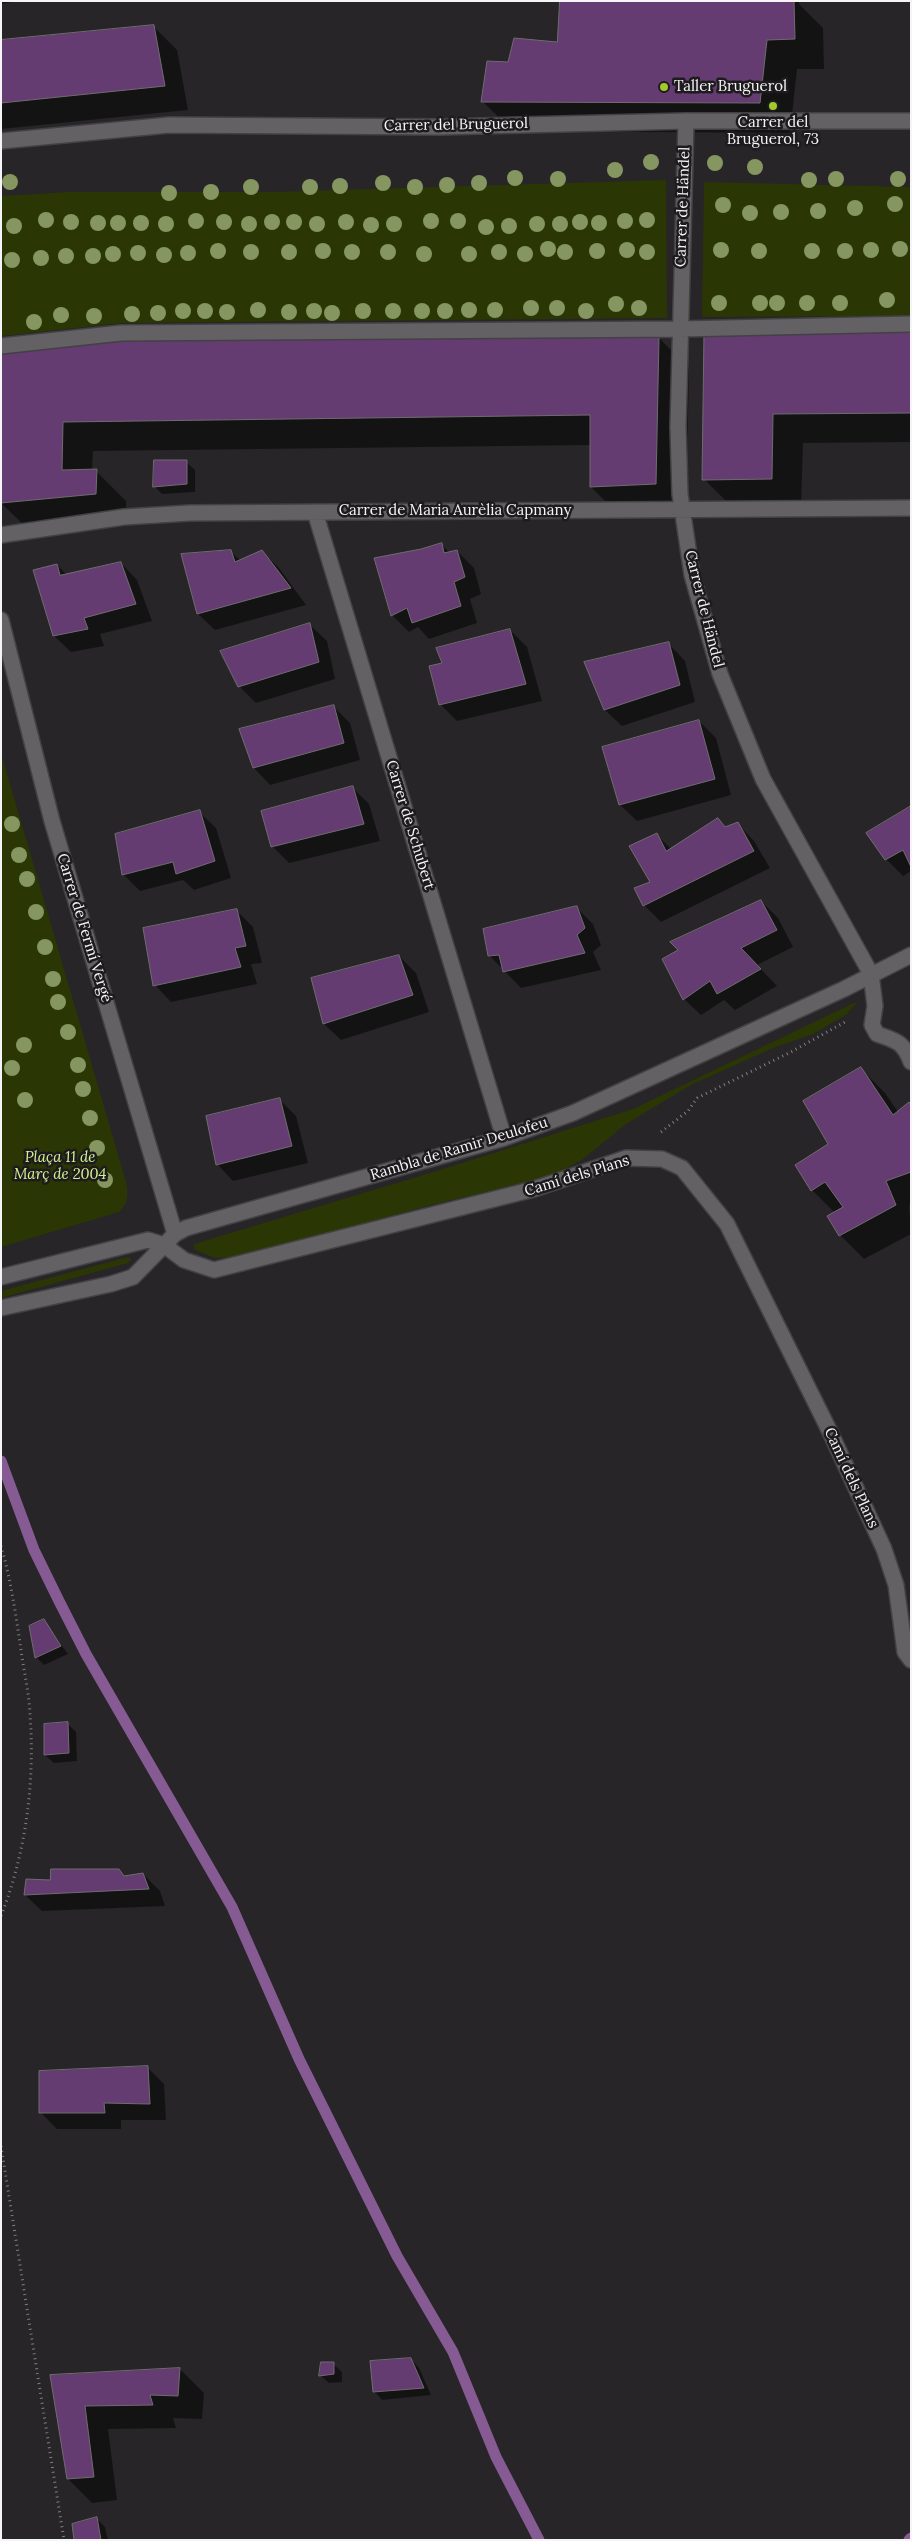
<!DOCTYPE html>
<html>
<head>
<meta charset="utf-8">
<style>
	body { margin:0 }
	#map { position:relative; width:912px; height:2541px; overflow:hidden; background:#272527; font-family:Lora,serif }
	canvas { display:block }
	.frame { position:absolute; inset:0; border:2px solid #f5f4f6; pointer-events:none }
</style>
</head>
<body>
<div id="map">
<canvas width="912" height="2541"></canvas>
<div class="frame"></div>
</div>
<script>
const c = document.querySelector('canvas').getContext('2d');
c.lineJoin = 'round';
function fillPath(path, color) { c.fillStyle = color; c.fill(path, 'evenodd'); }
function trace(path, color, width, dash) { c.strokeStyle = color; c.lineWidth = width; c.lineCap = dash ? 'butt' : 'round'; c.setLineDash(dash || []); c.stroke(path); }
function drawText(font, color, halo, rows, align = 'center') {
  c.font = font + ' Lora,serif'; c.lineWidth = 5; c.setLineDash([]); c.textBaseline = 'middle'; c.strokeStyle = halo; c.fillStyle = color; for (const [text, x, y, turn = 0] of rows) {
    c.save(); c.translate(x, y); c.rotate((+turn || 0) * Math.PI / 180); c.textAlign = isNaN(turn) ? turn : align; if (halo) c.strokeText(text, 0, 0); c.fillText(text, 0, 0); c.restore();
  }
}
const green = new Path2D(`
	M 666,180 L 667,318 L 121,323 L 1,336 L 1,196 L 69,192 L 274,192 Z
	M 704,182 L 911,187 L 911,316 L 702,317 Z
	M 1,753 L 124,1175 C 128,1190 131,1201 119,1212 L 1,1247 Z
	M 858,1001 L 847,1014 L 813,1034 L 773,1048 L 691,1085 L 626,1124 L 582,1160 L 552,1176 L 427,1206 L 241,1257 L 214,1258 L 194,1249 L 194,1244 L 450,1167 L 633,1109 Z
	M 128,1257 L 132,1259 L 128,1263 L 1,1298 L 1,1291 Z`);
const shadow = new Path2D(`
	M 1,1 L 17,1 L 1,4 Z
	M 562,1 L 799,1 L 799,4 L 823,28 L 824,69 L 797,69 L 790,133 L 513,131 L 483,102 L 509,64 L 558,43 Z
	M 153,26 L 177,50 L 188,110 L 1,129 L 1,41 Z
	M 911,333 L 911,442 L 803,443 L 801,509 L 734,509 L 704,479 L 706,334 Z
	M 659,338 L 689,368 L 686,514 L 621,517 L 591,487 L 591,445 L 93,451 L 92,471 L 96,471 L 126,501 L 126,523 L 31,532 L 1,503 L 102,341 Z
	M 186,462 L 195,470 L 195,492 L 162,494 L 154,486 Z
	M 441,544 L 450,553 L 457,551 L 474,568 L 481,594 L 470,599 L 477,623 L 429,639 L 418,627 L 409,632 L 392,615 L 422,551 Z
	M 230,551 L 241,561 L 262,552 L 279,568 L 306,605 L 215,630 L 198,614 Z
	M 121,563 L 137,580 L 152,621 L 100,634 L 104,646 L 71,652 L 54,636 L 57,565 L 67,575 Z
	M 310,625 L 327,641 L 335,679 L 256,703 L 239,686 Z
	M 510,630 L 527,647 L 542,701 L 457,721 L 440,704 Z
	M 669,644 L 685,661 L 695,702 L 622,726 L 605,710 Z
	M 333,706 L 350,723 L 360,760 L 270,785 L 254,768 Z
	M 699,721 L 716,738 L 731,795 L 637,821 L 620,805 Z
	M 352,787 L 369,804 L 380,841 L 289,863 L 272,846 Z
	M 911,807 L 911,871 L 903,876 L 886,859 Z
	M 199,812 L 216,828 L 231,878 L 194,890 L 183,880 L 140,891 L 123,874 Z
	M 718,820 L 726,828 L 738,824 L 754,841 L 770,868 L 661,922 L 644,905 L 652,883 L 657,835 L 671,849 Z
	M 761,901 L 778,918 L 793,947 L 757,965 L 777,986 L 735,1010 L 724,1000 L 701,1015 L 684,999 Z
	M 576,907 L 593,924 L 601,945 L 593,952 L 601,970 L 521,988 L 489,955 Z
	M 236,910 L 253,927 L 262,963 L 251,964 L 257,984 L 171,1002 L 155,985 Z
	M 399,956 L 416,973 L 429,1012 L 341,1040 L 324,1024 L 313,979 Z
	M 861,1069 L 885,1093 L 898,1112 L 911,1106 L 911,1205 L 909,1205 L 911,1234 L 864,1259 L 840,1235 L 835,1213 L 812,1190 Z
	M 279,1099 L 296,1116 L 308,1163 L 233,1181 L 217,1164 Z
	M 43,1621 L 68,1654 L 44,1665 L 36,1657 Z
	M 67,1723 L 76,1732 L 77,1761 L 54,1763 L 45,1755 L 45,1725 Z
	M 119,1870 L 125,1877 L 143,1874 L 160,1891 L 165,1906 L 42,1911 L 25,1895 L 51,1881 Z
	M 147,2067 L 164,2084 L 166,2120 L 121,2120 L 121,2129 L 57,2129 L 40,2112 Z
	M 411,2359 L 419,2368 L 431,2395 L 382,2400 L 374,2391 Z
	M 333,2364 L 342,2372 L 342,2382 L 329,2383 L 320,2375 Z
	M 180,2369 L 204,2393 L 202,2419 L 173,2418 L 176,2428 L 108,2429 L 117,2500 L 92,2503 L 68,2479 L 52,2376 Z
	M 97,2519 L 105,2527 L 108,2540 L 75,2540 Z`);
const stream = new Path2D(`
	M 1,1461 L 34,1550 L 59,1601 L 86,1654 L 232,1907 L 299,2059 L 397,2256 L 453,2352 L 496,2457 L 539,2540
	M 909,2540 L 911,2538`);
const building = new Path2D(`
	M 560,1 L 794,1 L 795,39 L 767,40 L 760,103 L 481,102 L 487,61 L 508,62 L 514,38 L 557,42 Z
	M 154,25 L 165,86 L 1,103 L 1,40 Z
	M 911,332 L 911,413 L 773,414 L 772,479 L 702,480 L 704,333 Z
	M 567,336 L 659,337 L 656,484 L 590,487 L 590,415 L 63,422 L 62,470 L 97,469 L 96,494 L 1,503 L 1,351 L 102,339 Z
	M 154,460 L 187,460 L 187,484 L 153,487 Z
	M 442,543 L 444,553 L 457,550 L 465,577 L 454,582 L 461,606 L 412,623 L 407,608 L 391,616 L 374,558 L 421,549 Z
	M 231,550 L 235,562 L 262,550 L 291,588 L 197,614 L 181,554 Z
	M 121,562 L 136,604 L 84,618 L 88,629 L 53,636 L 33,570 L 57,564 L 60,575 Z
	M 310,623 L 319,662 L 238,687 L 220,651 Z
	M 510,629 L 526,684 L 439,705 L 429,666 L 442,663 L 436,648 Z
	M 669,642 L 680,685 L 604,710 L 584,662 Z
	M 334,705 L 344,743 L 253,768 L 239,729 Z
	M 699,720 L 715,779 L 619,805 L 602,747 Z
	M 353,786 L 364,824 L 271,847 L 261,811 Z
	M 911,806 L 911,867 L 903,850 L 885,860 L 866,833 Z
	M 200,810 L 215,861 L 176,874 L 173,862 L 122,875 L 115,834 Z
	M 718,818 L 725,827 L 738,822 L 754,851 L 643,906 L 634,888 L 650,882 L 629,846 L 657,833 L 666,851 Z
	M 761,900 L 777,930 L 741,948 L 761,969 L 717,994 L 710,981 L 683,1000 L 662,959 L 678,950 L 670,942 Z
	M 577,906 L 585,928 L 577,935 L 585,953 L 503,972 L 499,955 L 488,956 L 483,929 Z
	M 237,909 L 246,946 L 235,948 L 241,967 L 153,986 L 143,928 Z
	M 399,955 L 413,995 L 323,1024 L 311,978 Z
	M 861,1067 L 893,1115 L 909,1102 L 911,1105 L 911,1172 L 886,1181 L 896,1205 L 839,1236 L 827,1216 L 843,1207 L 825,1182 L 811,1191 L 795,1165 L 828,1144 L 803,1101 Z
	M 280,1098 L 292,1146 L 216,1165 L 206,1116 Z
	M 44,1619 L 61,1646 L 35,1658 L 29,1626 Z
	M 68,1722 L 69,1753 L 44,1755 L 44,1724 Z
	M 51,1869 L 119,1869 L 124,1876 L 143,1873 L 149,1889 L 24,1895 L 26,1879 L 50,1880 Z
	M 148,2066 L 150,2104 L 104,2103 L 105,2113 L 39,2113 L 39,2071 Z
	M 411,2358 L 424,2388 L 373,2392 L 370,2361 Z
	M 321,2362 L 334,2362 L 334,2374 L 319,2376 Z
	M 180,2368 L 178,2396 L 150,2395 L 153,2405 L 85,2406 L 94,2477 L 67,2479 L 50,2375 Z
	M 97,2517 L 101,2540 L 74,2540 L 72,2524 Z`);
const path = new Path2D(`
	M 661,1132 L 688,1111 L 697,1098 L 791,1052 L 845,1022
	M 1,1546 C 11,1580 16,1616 21,1650 C 24,1672 29,1693 30,1714 C 35,1783 26,1852 1,1916
	M 1,2146 L 64,2540`);
const street = new Path2D(`
	M 686,121 L 678,427 L 680,494 L 692,575 L 720,674 L 763,779 L 871,974 L 875,1006 L 872,1025 L 877,1034 C 896,1041 903,1041 911,1062
	M 1,346 L 121,333 L 680,329 L 911,324
	M 315,512 L 504,1138
	M 1,535 L 124,517 L 190,513 L 911,508
	M 1,620 L 52,821 L 175,1234
	M 1,1277 L 148,1240 L 164,1245 L 184,1260 L 214,1270 L 534,1189 L 626,1158 L 662,1159 L 682,1168 L 727,1224 L 831,1434 L 884,1549 L 896,1585 L 905,1652 L 911,1660
	M 1,1308 L 111,1284 L 133,1277 L 175,1234 L 186,1228 L 504,1138 L 573,1113 L 844,989 L 911,955`);
const secondary = new Path2D(`
	M 1,141 L 169,125 L 440,127 L 686,121 L 911,121`);
const trees = [
	[651,162],
	[715,163],
	[755,167],
	[615,170],
	[515,178],
	[558,179],
	[836,179],
	[898,179],
	[809,180],
	[10,182],
	[383,183],
	[479,183],
	[447,185],
	[340,186],
	[251,187],
	[310,187],
	[415,187],
	[211,192],
	[169,193],
	[895,204],
	[723,205],
	[855,208],
	[818,211],
	[781,212],
	[750,213],
	[46,220],
	[647,220],
	[196,221],
	[431,221],
	[458,221],
	[625,221],
	[71,222],
	[224,222],
	[272,222],
	[294,222],
	[346,222],
	[580,222],
	[98,223],
	[118,223],
	[141,223],
	[599,223],
	[166,224],
	[249,224],
	[317,224],
	[394,224],
	[537,224],
	[560,224],
	[371,225],
	[14,226],
	[509,226],
	[486,227],
	[548,249],
	[900,249],
	[627,250],
	[721,250],
	[871,250],
	[218,251],
	[323,251],
	[597,251],
	[759,251],
	[812,251],
	[845,251],
	[251,252],
	[289,252],
	[352,252],
	[388,252],
	[499,252],
	[565,252],
	[647,252],
	[138,253],
	[188,253],
	[113,254],
	[424,254],
	[469,254],
	[525,254],
	[164,255],
	[66,256],
	[93,256],
	[41,258],
	[12,260],
	[887,300],
	[719,303],
	[760,303],
	[777,303],
	[807,303],
	[840,303],
	[616,304],
	[531,308],
	[557,308],
	[639,308],
	[258,310],
	[469,310],
	[495,310],
	[183,311],
	[205,311],
	[314,311],
	[363,311],
	[393,311],
	[422,311],
	[445,311],
	[586,311],
	[227,312],
	[289,312],
	[158,313],
	[332,313],
	[132,314],
	[61,315],
	[94,316],
	[34,322],
	[12,824],
	[19,855],
	[27,879],
	[36,912],
	[45,947],
	[53,979],
	[58,1002],
	[68,1032],
	[24,1045],
	[78,1065],
	[12,1068],
	[83,1089],
	[25,1100],
	[90,1118],
	[97,1148],
	[105,1180]
];
const markers = [
	[664,87,5,"#a1c92a"],
	[773,106,5,"#a1c92a"]
];
const poiNames = [
	["Taller Bruguerol",674,87],
	["Carrer del",773,123,"center"],
	["Bruguerol, 73",773,140,"center"]
];
const streetNames = [
	["Carrer del Bruguerol",456,125,-1],
	["Carrer de Händel",683,207,-88],
	["Carrer de Maria Aurèlia Capmany",455,511],
	["Carrer de Händel",704,609,76],
	["Carrer de Schubert",410,825,73],
	["Carrer de Fermí Vergé",84,928,73],
	["Rambla de Ramir Deulofeu",459,1149,-17],
	["Camí dels Plans",577,1176,-17],
	["Camí dels Plans",851,1478,65]
];
const parkNames = [
	["Plaça 11 de",60,1158],
	["Març de 2004",60,1175]
];
fillPath(green, '#2a3704');
fillPath(shadow, '#0007');
trace(stream, '#865b93', 11);
fillPath(building, '#653c71');
trace(building, '#6f6c6f', 1);
trace(street, '#424143', 18);
trace(secondary, '#424143', 18);
trace(path, '#828082', 3, [1, 4]);
trace(street, '#646165', 15);
trace(secondary, '#646165', 15);
c.fillStyle = '#869661';
for (const [x, y] of trees) { c.beginPath(); c.arc(x, y, 8, 0, 2 * Math.PI); c.fill(); }
for (const [x, y, r, color] of markers) { const dot = new Path2D(); dot.arc(x, y, r, 0, 2 * Math.PI); c.fillStyle = color; c.fill(dot); trace(dot, '#1d1b1e', 2); }
drawText('15px', '#f5f4f6', '#1d1b1e', poiNames, 'left');
drawText('15px', '#f5f4f6', '#1d1b1e', streetNames);
drawText('italic 15px', '#d3f391', '#1d1b1e', parkNames);
</script>
</body>
</html>
